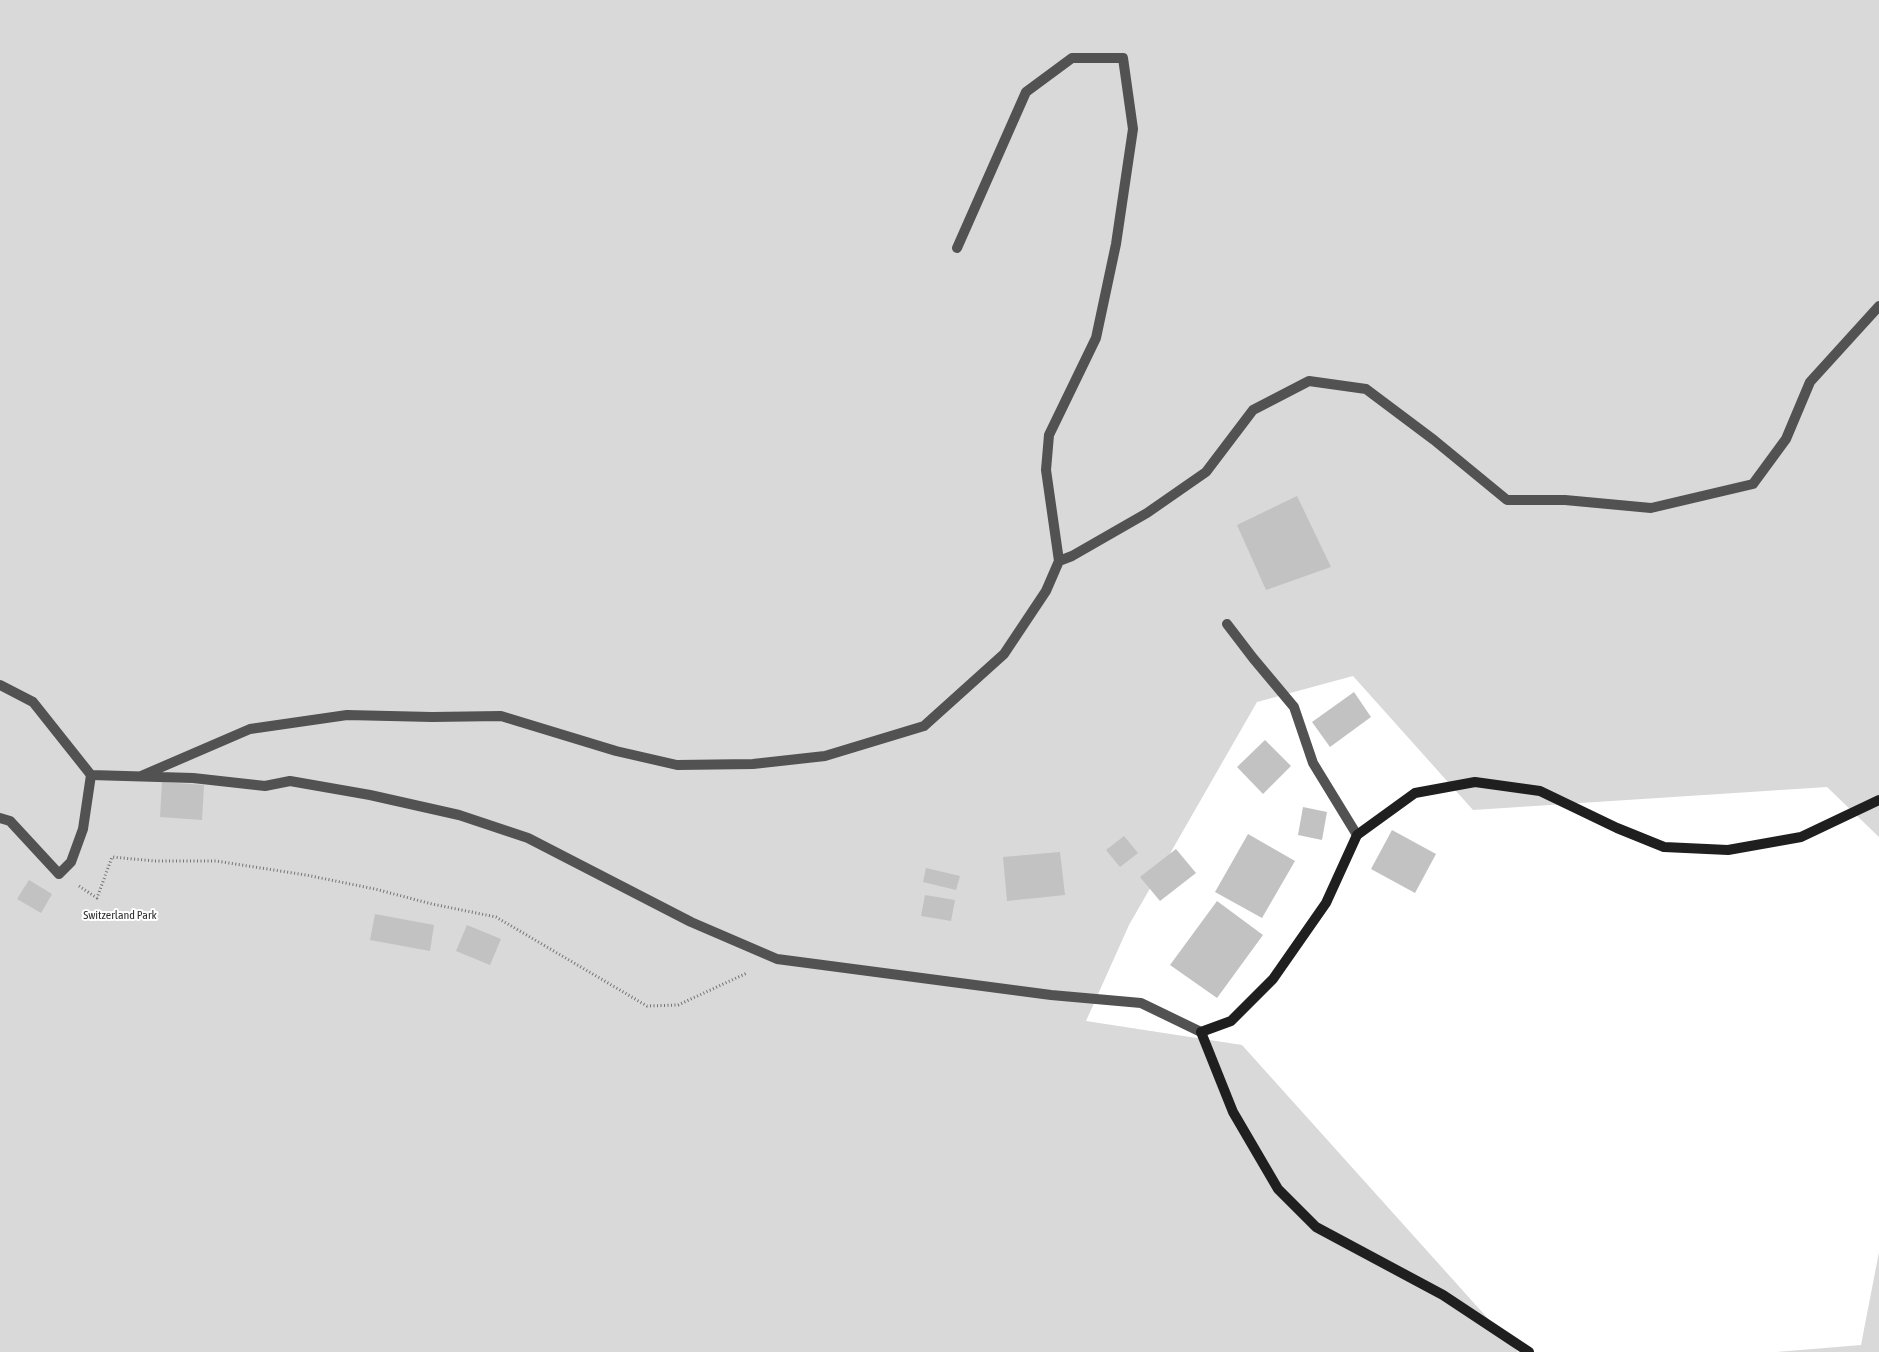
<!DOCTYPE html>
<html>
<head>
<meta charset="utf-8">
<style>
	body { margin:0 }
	canvas { display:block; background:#fff }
</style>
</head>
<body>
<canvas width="1879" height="1352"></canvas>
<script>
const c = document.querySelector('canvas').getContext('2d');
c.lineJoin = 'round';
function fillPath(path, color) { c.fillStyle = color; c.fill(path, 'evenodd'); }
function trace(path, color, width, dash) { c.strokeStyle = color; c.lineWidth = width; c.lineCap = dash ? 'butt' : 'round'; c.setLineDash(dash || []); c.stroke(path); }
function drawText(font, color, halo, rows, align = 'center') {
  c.font = font + ' "Asap Condensed",sans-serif'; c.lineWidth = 4; c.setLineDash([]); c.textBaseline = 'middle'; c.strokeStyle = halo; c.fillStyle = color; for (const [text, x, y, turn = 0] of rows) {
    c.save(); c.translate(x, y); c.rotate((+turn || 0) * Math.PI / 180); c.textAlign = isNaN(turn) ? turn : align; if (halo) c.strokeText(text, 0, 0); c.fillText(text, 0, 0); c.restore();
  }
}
const green = new Path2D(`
	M 0,0 L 1879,0 L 1879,837 L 1827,787 L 1473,810 L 1353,676 L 1257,702 L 1129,925 L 1086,1021 L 1242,1045 L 1518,1352 L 0,1352 Z
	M 1879,1252 L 1879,1352 L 1776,1352 L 1861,1345 Z`);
const building = new Path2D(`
	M 1297,496 L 1331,567 L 1266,590 L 1237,525 Z
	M 1354,692 L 1371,717 L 1330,747 L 1312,722 Z
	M 1265,740 L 1291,766 L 1263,794 L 1237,767 Z
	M 162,782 L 204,785 L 202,820 L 160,817 Z
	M 1303,807 L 1327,812 L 1322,840 L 1298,835 Z
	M 1392,830 L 1436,854 L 1415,893 L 1371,869 Z
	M 1248,834 L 1295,861 L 1262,918 L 1215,892 Z
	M 1124,836 L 1138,853 L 1120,867 L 1106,850 Z
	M 1176,849 L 1196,873 L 1160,901 L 1140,877 Z
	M 1060,852 L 1065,895 L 1007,901 L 1003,857 Z
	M 926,868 L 960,876 L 956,890 L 923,882 Z
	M 29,880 L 52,894 L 41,913 L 17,899 Z
	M 925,895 L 955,900 L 951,921 L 921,916 Z
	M 1217,901 L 1263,935 L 1217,998 L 1170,965 Z
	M 375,914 L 434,925 L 430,951 L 370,940 Z
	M 467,925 L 501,939 L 490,965 L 456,951 Z`);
const path = new Path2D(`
	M 79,886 L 97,898 L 112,857 L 155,861 L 216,861 L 306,875 L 375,889 L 432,904 L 496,917 L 647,1006 L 678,1005 L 747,973`);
const lane = new Path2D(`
	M 0,818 L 10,821 L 59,874 L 71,862 L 83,829 L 91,775`);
const street = new Path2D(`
	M 1059,561 L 1072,556 L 1147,513 L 1206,472 L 1253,410 L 1309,381 L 1366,389 L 1434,440 L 1507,500 L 1565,500 L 1651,508 L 1753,484 L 1786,439 L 1810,382 L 1879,306
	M 1227,624 L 1253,658 L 1294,707 L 1313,763 L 1357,835
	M 0,685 L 33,702 L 91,775 L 193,778 L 265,786 L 290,781 L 370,795 L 459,815 L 528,838 L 691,922 L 777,959 L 1051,995 L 1141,1003 L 1201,1032
	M 141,776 L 250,729 L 347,715 L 432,717 L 501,716 L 616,751 L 677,765 L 753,764 L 825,756 L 924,726 L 1004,654 L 1046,591 L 1059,561 L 1046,470 L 1049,435 L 1096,338 L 1116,244 L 1133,129 L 1123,58 L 1072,58 L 1026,92 L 957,248`);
const secondary = new Path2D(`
	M 1529,1352 L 1443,1295 L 1316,1227 L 1278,1189 L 1233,1112 L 1201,1032 L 1231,1021 L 1273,979 L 1326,903 L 1357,835 L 1415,793 L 1475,782 L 1540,791 L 1617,828 L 1664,847 L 1728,850 L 1801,837 L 1879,800`);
const parkNames = [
	["Switzerland Park",120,915]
];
fillPath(green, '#d9d9d9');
fillPath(building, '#c2c2c2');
trace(path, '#747474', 3, [1, 2.5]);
trace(lane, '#525252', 10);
trace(street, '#525252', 10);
trace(secondary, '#1f1f1f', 10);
drawText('12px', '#303030', '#fff', parkNames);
</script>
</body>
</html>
